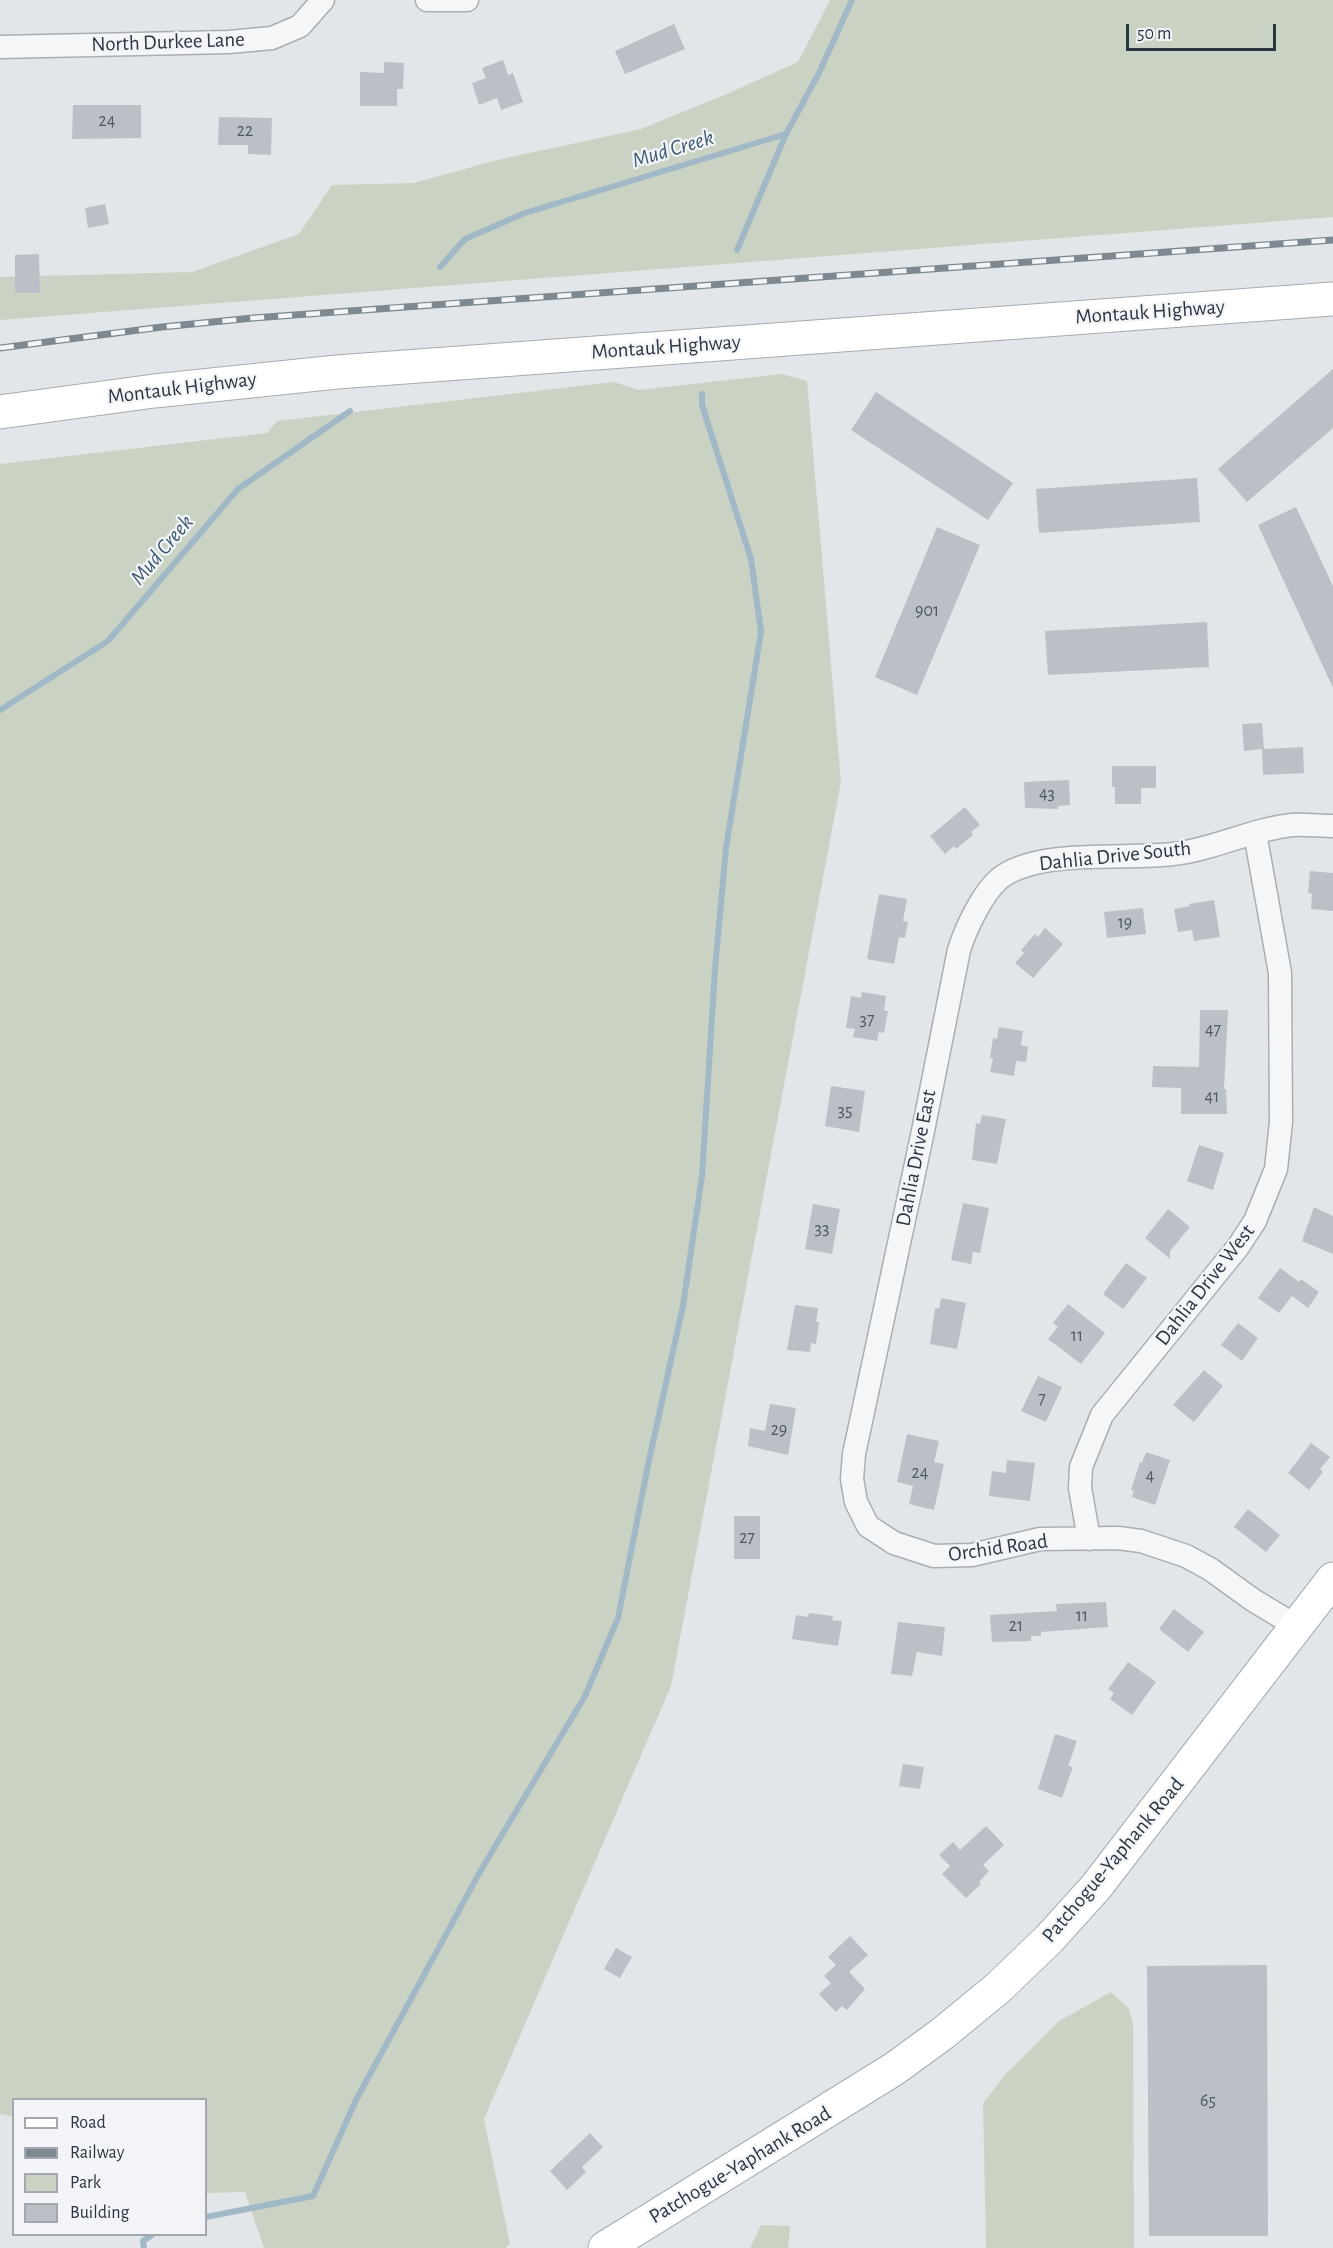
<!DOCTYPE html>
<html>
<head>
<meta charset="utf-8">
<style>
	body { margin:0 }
	#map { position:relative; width:1333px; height:2248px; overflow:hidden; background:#e2e6e9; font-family:"Alegreya Sans",sans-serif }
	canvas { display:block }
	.legend { position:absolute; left:12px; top:2098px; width:195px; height:138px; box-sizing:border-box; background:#f2f4f7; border:2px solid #a3a8ae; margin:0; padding:8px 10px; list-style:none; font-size:18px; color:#2c3640 }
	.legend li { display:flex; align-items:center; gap:12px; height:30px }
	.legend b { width:30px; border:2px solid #a3a8ae }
	.scale { position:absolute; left:1126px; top:24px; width:150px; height:27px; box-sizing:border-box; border:3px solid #2c3640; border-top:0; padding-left:8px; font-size:18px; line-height:21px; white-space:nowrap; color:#2c3640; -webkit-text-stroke:4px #f2f4f7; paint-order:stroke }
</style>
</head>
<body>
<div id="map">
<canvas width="1333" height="2248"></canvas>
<ul class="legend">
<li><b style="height:8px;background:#fff"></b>Road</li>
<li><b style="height:8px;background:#7d8891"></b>Railway</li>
<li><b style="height:16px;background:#cad2c4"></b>Park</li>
<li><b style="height:16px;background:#bac0c5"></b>Building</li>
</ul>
<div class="scale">50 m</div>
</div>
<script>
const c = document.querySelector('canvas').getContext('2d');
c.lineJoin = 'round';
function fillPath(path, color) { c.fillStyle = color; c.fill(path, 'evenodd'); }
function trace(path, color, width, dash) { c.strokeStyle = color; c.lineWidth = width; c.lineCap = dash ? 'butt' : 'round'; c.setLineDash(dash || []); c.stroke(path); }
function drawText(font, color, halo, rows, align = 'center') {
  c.font = font + ' "Alegreya Sans",sans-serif'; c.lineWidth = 4.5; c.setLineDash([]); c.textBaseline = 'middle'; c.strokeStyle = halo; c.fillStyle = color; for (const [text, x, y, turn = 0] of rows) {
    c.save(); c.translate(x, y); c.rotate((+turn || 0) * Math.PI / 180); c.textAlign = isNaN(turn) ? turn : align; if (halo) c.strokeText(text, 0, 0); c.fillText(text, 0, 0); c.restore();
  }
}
const green = new Path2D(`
	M 830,0 L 1333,0 L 1333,217 L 0,320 L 0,277 L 192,272 L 299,234 L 332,185 L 414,183 L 497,160 L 641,129 L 722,96 L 798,62 Z
	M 782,374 L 807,381 L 841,782 L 671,1686 L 484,2119 L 510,2244 L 505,2248 L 264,2248 L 245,2192 L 206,2193 L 206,2100 L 14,2100 L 13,2116 L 0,2114 L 0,464 L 267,433 L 277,421 L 614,382 L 639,390 Z
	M 1111,1992 L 1129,2009 L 1133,2024 L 1134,2248 L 986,2248 L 983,2103 L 1005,2075 L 1059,2021 Z
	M 761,2225 L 790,2226 L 788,2248 L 750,2248 Z`);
const stream = new Path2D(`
	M 737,250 L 786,134
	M 440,267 L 465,239 L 525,213 L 786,134 L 819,73 L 852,0
	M 0,710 L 108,641 L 238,489 L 350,411
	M 206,2217 L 313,2196 L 356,2100 L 481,1870 L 585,1696 L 618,1618 L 649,1460 L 683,1306 L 702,1176 L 715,969 L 726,848 L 761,632 L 751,559 L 702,405 L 702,394
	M 144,2248 L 143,2241 L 153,2234`);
const building = new Path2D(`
	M 674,24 L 685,49 L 625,74 L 615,51 Z
	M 503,60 L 508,75 L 513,73 L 523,102 L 501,110 L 497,98 L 479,105 L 472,83 L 486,78 L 482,68 Z
	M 384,62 L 404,63 L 403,89 L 397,89 L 397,106 L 360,106 L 360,72 L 384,73 Z
	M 73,105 L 141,105 L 141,138 L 72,139 Z
	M 219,117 L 272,118 L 271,155 L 248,154 L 248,145 L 218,145 Z
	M 105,204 L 109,224 L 88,228 L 85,208 Z
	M 39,254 L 40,293 L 15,293 L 15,255 Z
	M 1333,369 L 1333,428 L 1247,502 L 1218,469 Z
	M 876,392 L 1013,483 L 988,520 L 851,430 Z
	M 1197,478 L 1200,522 L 1039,533 L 1036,489 Z
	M 1296,507 L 1333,586 L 1333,688 L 1258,525 Z
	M 937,527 L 980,545 L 917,695 L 875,677 Z
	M 1207,622 L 1209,667 L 1048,675 L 1045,631 Z
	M 1262,723 L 1264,749 L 1303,747 L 1304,773 L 1263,775 L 1262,749 L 1244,751 L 1242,724 Z
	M 1112,766 L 1156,766 L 1156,788 L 1141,788 L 1141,804 L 1115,804 L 1115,787 L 1112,787 Z
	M 1069,780 L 1070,805 L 1058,806 L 1058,809 L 1025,808 L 1024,782 Z
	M 965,807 L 980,825 L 971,832 L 973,835 L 956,849 L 954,846 L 945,854 L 930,836 Z
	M 1310,871 L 1333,873 L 1333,911 L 1311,909 L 1312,894 L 1308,893 Z
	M 879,894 L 907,899 L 903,921 L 908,922 L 905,938 L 899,937 L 894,964 L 867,959 Z
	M 1214,900 L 1220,937 L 1194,941 L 1192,930 L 1178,932 L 1174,909 L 1190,906 L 1189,904 Z
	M 1143,908 L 1146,934 L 1107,938 L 1104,912 Z
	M 1045,928 L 1063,944 L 1033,978 L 1015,963 L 1024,953 L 1021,950 L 1035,934 L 1038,937 Z
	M 862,992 L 886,996 L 884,1011 L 888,1011 L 884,1033 L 879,1032 L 877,1041 L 853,1037 L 855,1029 L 846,1028 L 851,996 L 861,998 Z
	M 1200,1010 L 1228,1010 L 1224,1089 L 1226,1089 L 1227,1114 L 1181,1114 L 1181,1088 L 1152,1087 L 1153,1066 L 1199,1067 Z
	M 999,1027 L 1023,1031 L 1021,1045 L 1028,1047 L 1026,1062 L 1016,1061 L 1014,1076 L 990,1072 L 993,1059 L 990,1058 L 993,1038 L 997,1039 Z
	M 831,1086 L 865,1091 L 859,1132 L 825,1126 Z
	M 982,1115 L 1006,1119 L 997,1164 L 972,1160 L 976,1123 L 980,1124 Z
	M 1199,1145 L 1224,1153 L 1213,1190 L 1187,1181 Z
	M 963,1203 L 989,1208 L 980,1253 L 973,1252 L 971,1264 L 951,1260 Z
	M 813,1204 L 840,1209 L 832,1254 L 805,1249 Z
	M 1314,1207 L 1333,1216 L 1333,1254 L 1302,1241 Z
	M 1168,1209 L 1190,1227 L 1170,1251 L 1170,1259 L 1145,1238 Z
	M 1126,1263 L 1147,1278 L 1123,1309 L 1103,1294 Z
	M 1280,1268 L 1299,1282 L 1301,1279 L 1319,1292 L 1308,1308 L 1292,1296 L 1279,1313 L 1258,1298 Z
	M 941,1298 L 966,1303 L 957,1349 L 930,1344 L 935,1308 L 939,1309 Z
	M 1068,1304 L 1105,1333 L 1081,1364 L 1048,1339 L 1058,1327 L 1053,1323 Z
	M 795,1305 L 818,1308 L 816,1322 L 819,1322 L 816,1344 L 811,1343 L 810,1352 L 787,1350 Z
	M 1238,1323 L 1258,1338 L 1242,1361 L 1221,1345 Z
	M 1204,1370 L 1223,1386 L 1194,1422 L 1173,1405 Z
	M 1038,1376 L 1062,1387 L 1046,1422 L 1021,1411 Z
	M 770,1404 L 796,1408 L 788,1455 L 748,1446 L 750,1428 L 765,1431 Z
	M 907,1434 L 939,1441 L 934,1462 L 944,1464 L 934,1510 L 909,1504 L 913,1486 L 897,1482 Z
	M 1311,1443 L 1330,1457 L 1320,1469 L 1323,1472 L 1309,1490 L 1288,1473 Z
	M 1146,1452 L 1170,1460 L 1155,1505 L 1132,1497 L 1134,1491 L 1131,1490 L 1140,1462 L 1142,1463 Z
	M 1007,1460 L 1035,1463 L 1030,1501 L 989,1496 L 992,1471 L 1006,1473 Z
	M 1248,1509 L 1280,1535 L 1266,1552 L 1234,1527 Z
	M 734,1516 L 760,1516 L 760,1559 L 734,1559 Z
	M 1106,1602 L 1108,1627 L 1041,1632 L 1041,1636 L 1031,1636 L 1031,1641 L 992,1642 L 990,1615 L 1057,1611 L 1056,1604 Z
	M 1174,1609 L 1204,1632 L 1188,1652 L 1159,1629 Z
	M 809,1613 L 833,1616 L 832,1620 L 842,1621 L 838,1646 L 792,1639 L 796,1615 L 808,1617 Z
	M 898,1622 L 945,1627 L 942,1656 L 917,1652 L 912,1676 L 891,1674 Z
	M 1128,1662 L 1156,1682 L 1132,1715 L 1110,1699 L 1114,1693 L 1108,1689 Z
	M 1055,1734 L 1077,1741 L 1068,1766 L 1073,1767 L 1062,1798 L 1038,1789 Z
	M 903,1764 L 924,1767 L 920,1789 L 899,1786 Z
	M 986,1826 L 1004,1845 L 983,1865 L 989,1871 L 979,1882 L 981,1884 L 966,1898 L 942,1874 L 950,1866 L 939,1855 L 953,1842 L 960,1850 Z
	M 850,1936 L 868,1955 L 849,1972 L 865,1989 L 847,2010 L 842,2006 L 836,2012 L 819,1994 L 831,1983 L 824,1976 L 836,1965 L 828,1957 Z
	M 616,1948 L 632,1957 L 620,1978 L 604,1969 Z
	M 1267,1965 L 1268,2236 L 1149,2236 L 1147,1966 Z
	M 590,2133 L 603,2147 L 582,2167 L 586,2172 L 567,2190 L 550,2171 Z`);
const street = new Path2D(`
	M 427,0 L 467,0
	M 0,47 L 229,42 L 272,38 L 300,26 L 323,0
	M 1089,1539 L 1080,1488 L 1081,1467 L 1102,1415 L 1238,1247 L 1255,1221 L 1276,1169 L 1281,1122 L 1280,973 L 1255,833
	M 1296,1626 L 1253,1600 L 1210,1569 L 1186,1556 L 1141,1541 L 1118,1538 L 1040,1539 L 972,1555 L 934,1556 L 894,1543 L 868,1526 L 856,1502 L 852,1479 L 854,1454 L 923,1131 L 959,950 C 966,928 982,894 999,879 C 1037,848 1125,860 1173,854 C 1212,850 1252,829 1292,825 C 1305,824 1320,826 1333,826`);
const primary = new Path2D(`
	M 0,412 L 154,391 L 337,372 L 1333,299
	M 605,2248 L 894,2069 L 942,2034 L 998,1988 L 1049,1939 L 1096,1887 L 1333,1579`);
const rail = new Path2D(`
	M 0,348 L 162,327 L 253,318 L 1333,240`);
const numberNames = [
	["24",107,121],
	["22",245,131],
	["901",927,611],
	["43",1047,794],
	["19",1125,923],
	["37",867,1020],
	["47",1213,1030],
	["41",1212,1097],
	["35",845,1111],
	["33",822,1229],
	["11",1077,1336],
	["7",1042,1399],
	["29",779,1430],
	["24",920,1473],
	["4",1150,1476],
	["27",747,1538],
	["11",1082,1616],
	["21",1016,1626],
	["65",1208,2101]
];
const streetNames = [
	["North Durkee Lane",168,42,-2],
	["Montauk Highway",1150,312,-4],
	["Montauk Highway",666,347,-4],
	["Montauk Highway",182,388,-7],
	["Dahlia Drive South",1115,856,-6],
	["Dahlia Drive East",916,1158,-79],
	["Dahlia Drive West",1205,1285,-52],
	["Orchid Road",998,1548,-8],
	["Patchogue-Yaphank Road",1113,1860,-50],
	["Patchogue-Yaphank Road",740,2165,-31]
];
const waterNames = [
	["Mud Creek",673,149,-17],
	["Mud Creek",162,550,-50]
];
fillPath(green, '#cad2c4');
trace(stream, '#a1b8c6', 6);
fillPath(building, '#bac0c5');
trace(street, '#a8aeb3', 25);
trace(primary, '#a3acb4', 35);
trace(street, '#f5f6f8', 22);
trace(primary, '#fff', 33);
trace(rail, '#7d8891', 7);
trace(rail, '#f2f4f7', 4.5, [14]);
drawText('18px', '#505861', null, numberNames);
drawText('21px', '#2c3640', '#f2f4f7', streetNames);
drawText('italic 22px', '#3a5970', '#f2f4f7', waterNames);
</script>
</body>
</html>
